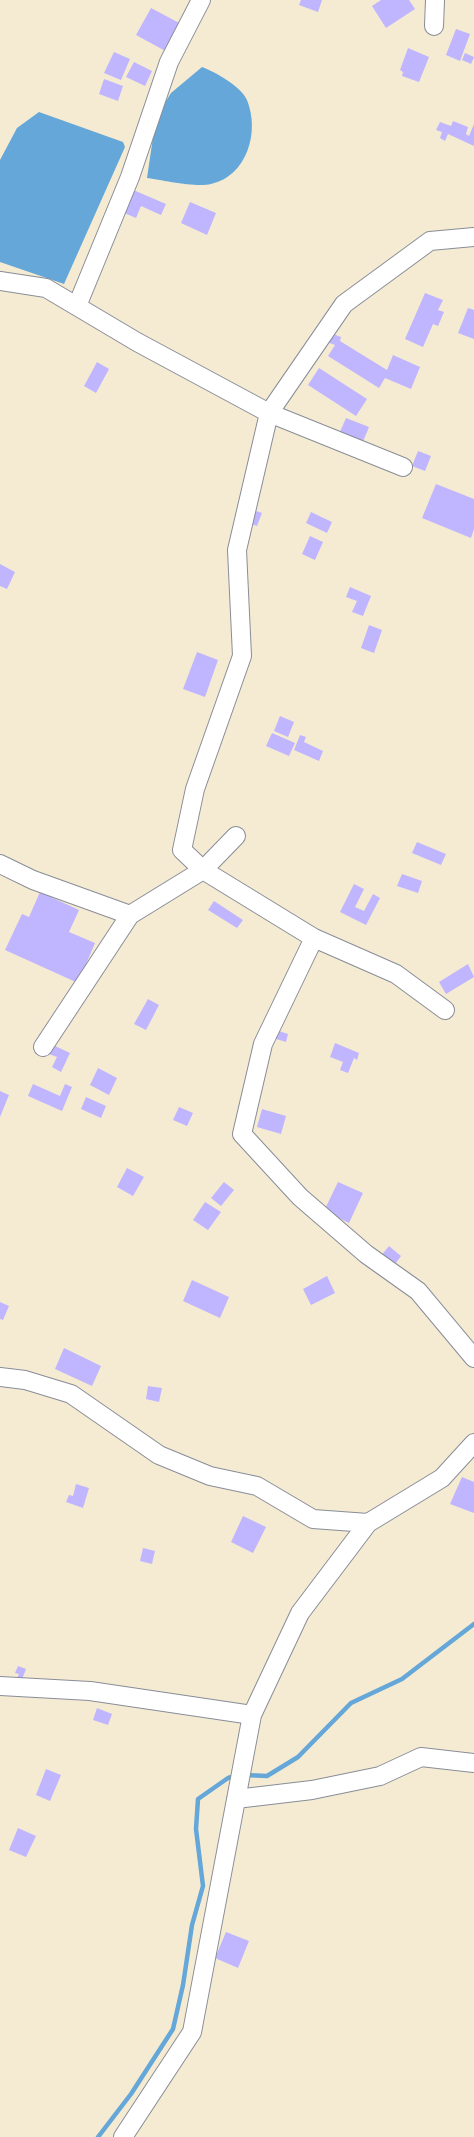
<!DOCTYPE html>
<html>
<head>
<meta charset="utf-8">
<style>
	body { margin:0 }
	canvas { display:block; background:#f5ebd2 }
</style>
</head>
<body>
<canvas width="474" height="2137"></canvas>
<script>
const c = document.querySelector('canvas').getContext('2d');
c.lineJoin = 'round';
function fillPath(path, color) { c.fillStyle = color; c.fill(path, 'evenodd'); }
function trace(path, color, width, dash) { c.strokeStyle = color; c.lineWidth = width; c.lineCap = dash ? 'butt' : 'round'; c.setLineDash(dash || []); c.stroke(path); }
const water = new Path2D(`
	M 202,67 C 215,72 241,86 247,100 C 260,132 247,176 211,184 C 197,188 162,180 147,178 L 156,117 L 171,93 Z
	M 39,112 L 123,142 L 125,147 L 64,284 L 0,262 L 0,160 L 17,128 Z`);
const stream = new Path2D(`
	M 245,1775 L 267,1776 L 298,1757 L 351,1703 L 402,1679 L 474,1624
	M 98,2137 L 131,2094 L 173,2029 L 183,1985 L 192,1925 L 203,1886 L 196,1829 L 198,1799 L 228,1778 L 235,1776`);
const building = new Path2D(`
	M 301,0 L 322,0 L 318,12 L 299,5 Z
	M 381,0 L 409,0 L 415,9 L 386,28 L 372,6 Z
	M 151,8 L 183,25 L 169,53 L 136,35 Z
	M 456,29 L 470,34 L 460,61 L 446,55 Z
	M 408,48 L 429,57 L 419,82 L 402,76 L 403,72 L 400,70 Z
	M 114,52 L 130,59 L 121,80 L 104,73 Z
	M 465,53 L 474,57 L 471,64 L 462,60 Z
	M 134,62 L 152,71 L 145,86 L 126,77 Z
	M 104,79 L 123,86 L 118,101 L 99,94 Z
	M 453,121 L 468,127 L 466,134 L 469,136 L 474,124 L 474,146 L 448,134 L 445,141 L 440,138 L 442,132 L 436,130 L 440,122 L 451,126 Z
	M 131,189 L 166,204 L 161,215 L 141,206 L 136,218 L 122,212 Z
	M 190,202 L 216,213 L 207,235 L 181,223 Z
	M 425,293 L 443,300 L 438,310 L 444,312 L 438,326 L 433,324 L 423,347 L 405,339 Z
	M 468,308 L 474,310 L 474,339 L 458,333 Z
	M 328,332 L 341,337 L 340,341 L 387,370 L 393,355 L 420,367 L 411,389 L 385,378 L 379,388 L 328,356 L 335,345 L 324,341 Z
	M 97,362 L 109,369 L 96,393 L 84,386 Z
	M 319,368 L 367,399 L 356,416 L 308,385 Z
	M 346,418 L 369,427 L 362,444 L 339,434 Z
	M 418,451 L 431,456 L 425,471 L 412,466 Z
	M 436,484 L 474,499 L 474,529 L 471,538 L 422,518 Z
	M 256,511 L 262,513 L 257,526 L 251,524 Z
	M 311,512 L 332,522 L 327,533 L 306,523 Z
	M 310,536 L 323,542 L 315,560 L 302,554 Z
	M 0,564 L 15,572 L 7,589 L 0,586 Z
	M 350,587 L 371,596 L 363,616 L 352,612 L 357,601 L 346,597 Z
	M 369,625 L 382,630 L 374,653 L 361,648 Z
	M 197,652 L 218,660 L 205,697 L 183,689 Z
	M 280,716 L 294,722 L 288,737 L 274,731 Z
	M 272,733 L 295,743 L 289,756 L 266,746 Z
	M 300,735 L 306,737 L 304,742 L 323,751 L 319,761 L 294,750 Z
	M 417,842 L 446,854 L 441,865 L 412,853 Z
	M 402,874 L 422,881 L 418,893 L 397,886 Z
	M 354,884 L 364,889 L 355,907 L 364,911 L 373,894 L 380,898 L 366,925 L 340,912 Z
	M 40,892 L 79,910 L 69,932 L 95,943 L 78,983 L 5,950 L 22,914 L 29,917 Z
	M 214,901 L 243,920 L 237,928 L 208,910 Z
	M 468,964 L 474,977 L 446,994 L 439,982 Z
	M 148,999 L 159,1005 L 146,1030 L 134,1024 Z
	M 276,1030 L 288,1034 L 286,1042 L 273,1038 Z
	M 335,1043 L 359,1053 L 357,1060 L 354,1058 L 348,1073 L 340,1070 L 343,1062 L 330,1057 Z
	M 51,1044 L 70,1053 L 61,1072 L 52,1067 L 57,1057 L 46,1053 Z
	M 98,1068 L 117,1078 L 109,1095 L 90,1085 Z
	M 33,1084 L 60,1096 L 65,1084 L 72,1087 L 62,1111 L 28,1096 Z
	M 0,1091 L 9,1095 L 0,1117 Z
	M 86,1097 L 106,1106 L 101,1118 L 81,1109 Z
	M 179,1107 L 193,1113 L 187,1126 L 173,1120 Z
	M 262,1109 L 286,1116 L 281,1134 L 257,1127 Z
	M 127,1168 L 144,1177 L 133,1196 L 117,1187 Z
	M 224,1182 L 234,1190 L 221,1206 L 211,1198 Z
	M 338,1182 L 363,1193 L 349,1223 L 324,1211 Z
	M 205,1202 L 221,1212 L 208,1230 L 193,1220 Z
	M 389,1246 L 401,1256 L 393,1267 L 380,1257 Z
	M 327,1276 L 335,1293 L 311,1305 L 303,1289 Z
	M 192,1280 L 229,1297 L 220,1318 L 183,1301 Z
	M 0,1302 L 9,1306 L 3,1320 L 0,1319 Z
	M 64,1348 L 101,1366 L 92,1386 L 55,1369 Z
	M 148,1386 L 162,1388 L 159,1402 L 146,1399 Z
	M 462,1477 L 474,1482 L 474,1513 L 450,1504 Z
	M 76,1484 L 89,1488 L 83,1508 L 66,1502 L 69,1495 L 73,1496 Z
	M 243,1516 L 266,1527 L 253,1553 L 231,1542 Z
	M 143,1548 L 155,1551 L 152,1564 L 140,1561 Z
	M 18,1666 L 26,1669 L 21,1682 L 16,1680 L 19,1674 L 15,1673 Z
	M 97,1708 L 112,1714 L 108,1725 L 93,1720 Z
	M 46,1769 L 61,1775 L 50,1801 L 36,1795 Z
	M 18,1828 L 36,1836 L 26,1857 L 9,1850 Z
	M 226,1932 L 249,1941 L 238,1968 L 215,1958 Z`);
const minor = new Path2D(`
	M 434,26 L 435,0
	M 0,281 L 46,288 L 137,342 L 269,413 L 344,304 L 430,241 L 474,237
	M 77,306 L 130,177 L 169,62 L 201,0
	M 403,467 L 269,413 L 237,550 L 242,656 L 195,789 L 182,850 L 203,870 L 314,938 L 396,974 L 445,1010
	M 0,864 L 33,880 L 130,915 L 43,1047
	M 130,915 L 203,870 L 236,836
	M 314,938 L 263,1044 L 242,1134 L 300,1197 L 366,1254 L 418,1291 L 474,1358
	M 0,1377 L 25,1380 L 71,1394 L 159,1455 L 210,1476 L 257,1486 L 313,1519 L 368,1523
	M 0,1686 L 90,1691 L 252,1715 L 300,1613 L 368,1523 L 442,1478 L 474,1443
	M 236,1799 L 312,1790 L 380,1776 L 421,1757 L 474,1763
	M 123,2137 L 192,2032 L 252,1715`);
fillPath(water, '#64a7d8');
trace(stream, '#64a7d8', 4.5);
fillPath(building, '#c0b5ff');
trace(minor, '#888d98', 20);
trace(minor, '#fff', 18);
</script>
</body>
</html>
